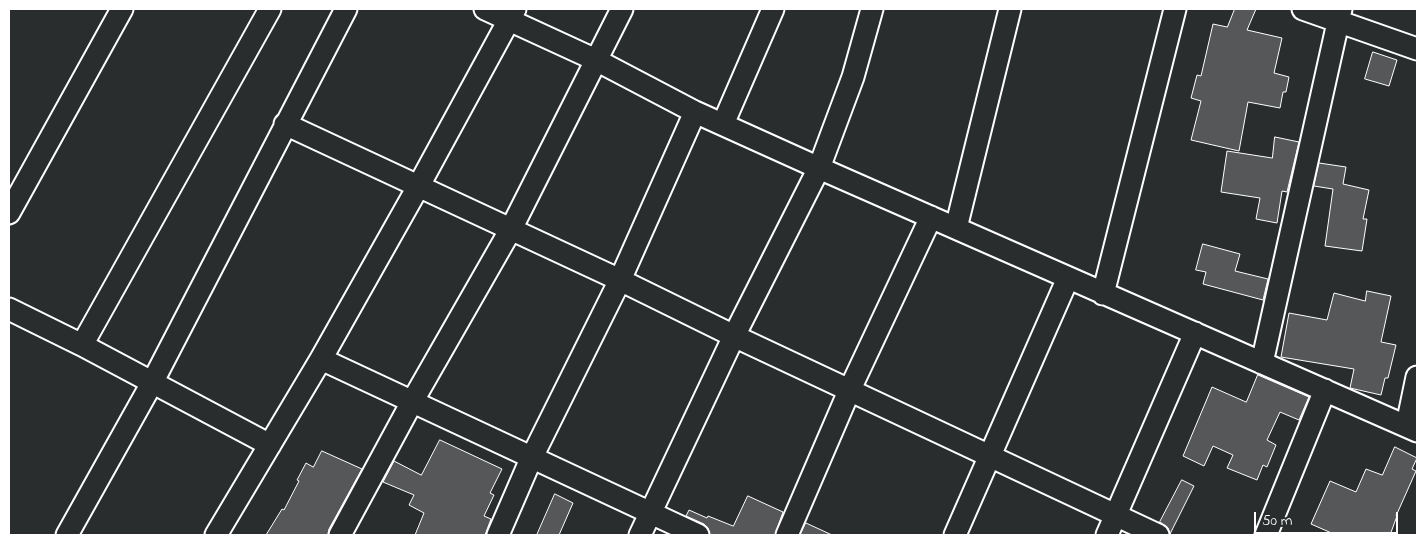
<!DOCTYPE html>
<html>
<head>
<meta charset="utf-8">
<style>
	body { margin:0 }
	#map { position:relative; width:1426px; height:544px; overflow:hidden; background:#2a2d2e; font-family:"Indie Flower",sans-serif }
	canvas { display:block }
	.frame { position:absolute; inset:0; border:10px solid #fff; pointer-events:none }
	.scale { position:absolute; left:1254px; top:512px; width:144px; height:22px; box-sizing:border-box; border:2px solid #fff; border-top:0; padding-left:6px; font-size:15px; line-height:18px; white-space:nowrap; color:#fff; -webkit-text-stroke:4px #2a2d2e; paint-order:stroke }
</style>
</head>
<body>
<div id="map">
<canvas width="1426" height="544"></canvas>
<div class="frame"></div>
<div class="scale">50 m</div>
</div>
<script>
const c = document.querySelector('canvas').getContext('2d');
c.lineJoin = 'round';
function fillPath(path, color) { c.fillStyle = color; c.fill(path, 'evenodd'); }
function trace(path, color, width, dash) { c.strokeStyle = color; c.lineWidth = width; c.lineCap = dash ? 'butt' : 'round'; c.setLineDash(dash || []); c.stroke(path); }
const building = new Path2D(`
	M 1235,9 L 1256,9 L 1247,30 L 1282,38 L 1274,73 L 1289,77 L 1286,92 L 1283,92 L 1280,108 L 1248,102 L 1239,151 L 1191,140 L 1201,101 L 1191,98 L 1197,75 L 1201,76 L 1213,24 L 1227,27 Z
	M 1373,52 L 1397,60 L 1389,86 L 1365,79 Z
	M 1275,137 L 1299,142 L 1287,192 L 1282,191 L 1277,223 L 1256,219 L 1260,198 L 1221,192 L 1227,151 L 1272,158 Z
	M 1319,163 L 1346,167 L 1343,184 L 1369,190 L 1363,219 L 1367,219 L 1362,251 L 1325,246 L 1333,189 L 1314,186 Z
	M 1203,244 L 1240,254 L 1235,271 L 1268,279 L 1263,300 L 1203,284 L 1206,272 L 1196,270 Z
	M 1367,291 L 1391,296 L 1381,342 L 1396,345 L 1388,378 L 1385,378 L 1381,395 L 1350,388 L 1354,369 L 1281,357 L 1289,313 L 1327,320 L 1334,293 L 1365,301 Z
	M 1258,375 L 1309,397 L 1299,420 L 1280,412 L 1267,440 L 1276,445 L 1267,467 L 1263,465 L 1257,480 L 1227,468 L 1233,455 L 1213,446 L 1204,466 L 1183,456 L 1212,387 L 1246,402 Z
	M 440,440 L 502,469 L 490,493 L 494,495 L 484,516 L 491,519 L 485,535 L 415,535 L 424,513 L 409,505 L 414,495 L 383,482 L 394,461 L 421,475 Z
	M 1395,447 L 1417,458 L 1412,469 L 1416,471 L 1396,516 L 1397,516 L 1390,535 L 1336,535 L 1311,524 L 1330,481 L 1356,492 L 1366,469 L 1382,475 Z
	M 322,451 L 362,469 L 329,529 L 328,535 L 266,535 L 282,509 L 284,510 L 299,481 L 297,480 L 306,463 L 313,467 Z
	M 1182,480 L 1194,486 L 1170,534 L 1168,528 L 1160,522 Z
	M 555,494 L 573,503 L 559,535 L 537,535 Z
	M 748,496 L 783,512 L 775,535 L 710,535 L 708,528 L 704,524 L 686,516 L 689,510 L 707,518 L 708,516 L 733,526 Z
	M 806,523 L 832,535 L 800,535 Z`);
const street = new Path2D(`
	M 485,9 L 596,60 L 695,112 L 819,168 L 1417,431
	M 1303,9 L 1417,49
	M 285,124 L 620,280 L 734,336 L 1158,535
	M 723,124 L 773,9
	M 9,213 L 122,9
	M 956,228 L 1010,9
	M 1103,294 L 1175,9
	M 9,309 L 82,345 L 270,445
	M 82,345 L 270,9
	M 321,359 L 698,535
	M 1262,363 L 1341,9
	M 1407,425 L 1417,377
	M 67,535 L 152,383 L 346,9
	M 216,535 L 321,359 L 418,187 L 515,9
	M 340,535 L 412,402 L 511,229 L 622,9
	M 498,535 L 531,459 L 620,280 L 695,112
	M 640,535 L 734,336 L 819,168 L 853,77 L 872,9
	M 787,535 L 850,389 L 931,217
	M 955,535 L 1068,278
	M 1107,535 L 1195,333
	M 1266,535 L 1325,390`);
fillPath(building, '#555758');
trace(building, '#fff', 1);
trace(street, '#fff', 25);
trace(street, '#2a2d2e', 21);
</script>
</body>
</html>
